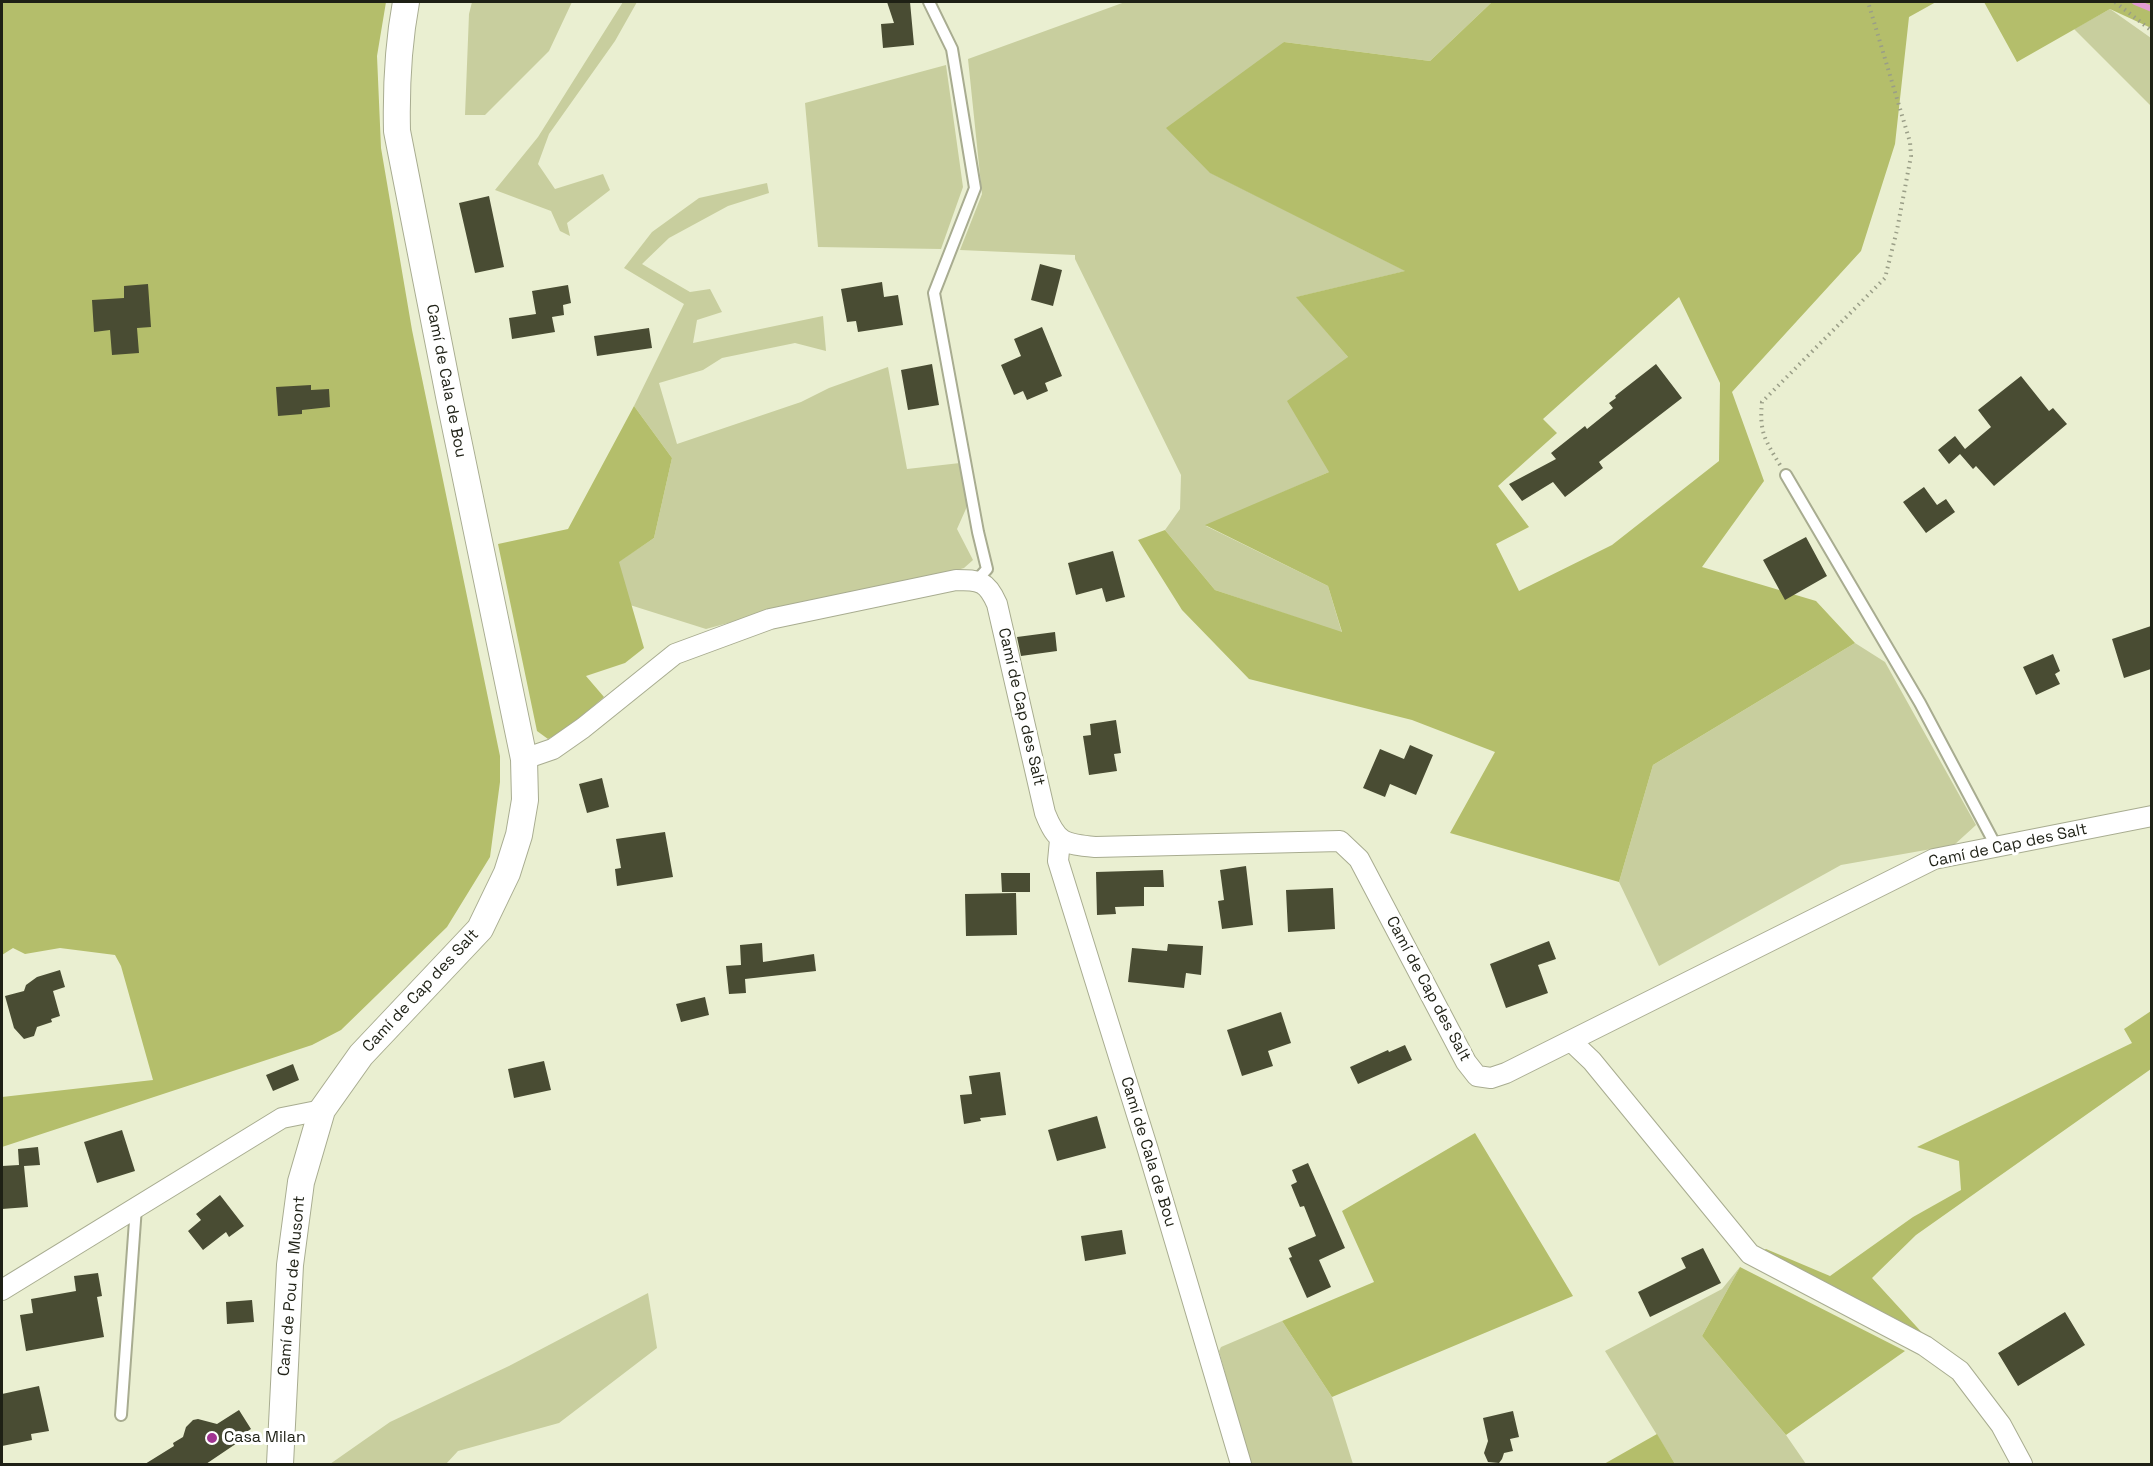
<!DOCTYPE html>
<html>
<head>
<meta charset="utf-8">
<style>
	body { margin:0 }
	#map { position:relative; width:2153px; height:1466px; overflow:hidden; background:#eaefd1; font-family:"Space Grotesk",sans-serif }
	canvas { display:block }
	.frame { position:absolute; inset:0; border:3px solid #1e2015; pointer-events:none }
</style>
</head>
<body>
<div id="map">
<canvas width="2153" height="1466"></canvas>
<div class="frame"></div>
</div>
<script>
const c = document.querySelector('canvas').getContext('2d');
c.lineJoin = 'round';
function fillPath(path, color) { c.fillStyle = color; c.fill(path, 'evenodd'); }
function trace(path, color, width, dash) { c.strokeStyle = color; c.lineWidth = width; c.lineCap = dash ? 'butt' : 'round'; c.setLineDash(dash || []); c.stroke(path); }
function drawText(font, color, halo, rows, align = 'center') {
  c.font = font + ' "Space Grotesk",sans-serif'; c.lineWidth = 6; c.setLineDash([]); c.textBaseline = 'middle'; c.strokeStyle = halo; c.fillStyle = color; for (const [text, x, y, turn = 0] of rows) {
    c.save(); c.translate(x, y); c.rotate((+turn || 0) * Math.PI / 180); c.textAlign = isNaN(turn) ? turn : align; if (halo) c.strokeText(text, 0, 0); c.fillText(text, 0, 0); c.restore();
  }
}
const green = new Path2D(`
	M 472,2 L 572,2 L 549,51 L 485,115 L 465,115 L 469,14 Z
	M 623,2 L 637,2 L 615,41 L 549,134 L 538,164 L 555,189 L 603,174 L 610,190 L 567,223 L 570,236 L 560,231 L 551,211 L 495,190 L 538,137 Z
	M 1125,2 L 1492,2 L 1430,61 L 1284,42 L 1211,173 L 1406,271 L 1297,297 L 1348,357 L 1329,472 L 1206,526 L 1328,586 L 1342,633 L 1215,590 L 1165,530 L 1180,509 L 1181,475 L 1075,259 L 1075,255 L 960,250 L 982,194 L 968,59 Z
	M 2110,9 L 2151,38 L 2151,106 L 2074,29 Z
	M 946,65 L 963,187 L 941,249 L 818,247 L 805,103 Z
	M 767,183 L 769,193 L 728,206 L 669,238 L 642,264 L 690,292 L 710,289 L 722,312 L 697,320 L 693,343 L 823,316 L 826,351 L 795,343 L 722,358 L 703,370 L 659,383 L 677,444 L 801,402 L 829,388 L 888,367 L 907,469 L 960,463 L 969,502 L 957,529 L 973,560 L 964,568 L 906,586 L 765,613 L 706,629 L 630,605 L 618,562 L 654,538 L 672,458 L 634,406 L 684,304 L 624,268 L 652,232 L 699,198 Z
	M 1855,643 L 1885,662 L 1976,825 L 1954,845 L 1841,865 L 1659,966 L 1619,882 L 1653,765 Z
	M 1740,1267 L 1702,1336 L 1786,1435 L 1806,1464 L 1675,1464 L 1605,1351 L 1722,1289 Z
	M 648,1293 L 657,1348 L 559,1423 L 458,1451 L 446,1464 L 330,1464 L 390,1422 L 509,1366 Z
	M 1282,1321 L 1332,1397 L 1353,1464 L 1250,1464 L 1219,1351 L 1221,1347 Z`);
const forest = new Path2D(`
	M 2,2 L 386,2 L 377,56 L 381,148 L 412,330 L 500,756 L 500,782 L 490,857 L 447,927 L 341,1030 L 312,1045 L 2,1147 L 2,1097 L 153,1080 L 121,966 L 115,955 L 60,948 L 25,954 L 13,948 L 2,955 Z
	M 1492,2 L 1936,2 L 1909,17 L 1895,144 L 1861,251 L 1732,392 L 1764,481 L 1702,567 L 1816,601 L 1855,643 L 1653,765 L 1619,882 L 1450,833 L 1495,752 L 1412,720 L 1249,679 L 1182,610 L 1138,540 L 1165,530 L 1215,590 L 1342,632 L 1328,586 L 1205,525 L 1329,472 L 1287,401 L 1348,357 L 1296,297 L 1405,271 L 1210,173 L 1166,128 L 1284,42 L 1430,61 ZM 1679,297 L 1720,383 L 1719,461 L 1612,545 L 1519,591 L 1496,544 L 1529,527 L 1498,486 L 1557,433 L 1543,419 Z
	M 1984,2 L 2151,2 L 2151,28 L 2110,9 L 2017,62 Z
	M 634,406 L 672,458 L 654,538 L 619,562 L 644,648 L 625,663 L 586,676 L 604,697 L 568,728 L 548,739 L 537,731 L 498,544 L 568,529 Z
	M 2151,1011 L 2151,1069 L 1916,1235 L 1872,1278 L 1926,1337 L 1760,1252 L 1766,1249 L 1830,1276 L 1913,1217 L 1961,1190 L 1959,1161 L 1917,1147 L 2132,1043 L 2124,1029 Z
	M 1475,1133 L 1573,1296 L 1332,1397 L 1282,1321 L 1374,1282 L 1342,1211 Z
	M 1740,1267 L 1905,1351 L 1786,1435 L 1702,1336 Z
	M 1657,1434 L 1675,1464 L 1604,1464 Z`);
const stream = new Path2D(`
	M 2135,2 L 2152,9`);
const building = new Path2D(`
	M 887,2 L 910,2 L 914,45 L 883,48 L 881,24 L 894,23 Z
	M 489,196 L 504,267 L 475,273 L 459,203 Z
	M 1040,264 L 1062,270 L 1053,306 L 1031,300 Z
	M 882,282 L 884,297 L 898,295 L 903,325 L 858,332 L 856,321 L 847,322 L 841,289 Z
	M 148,284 L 151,327 L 137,328 L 139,353 L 112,355 L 110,330 L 94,332 L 92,300 L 124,298 L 124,286 Z
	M 568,285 L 571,303 L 563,305 L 564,315 L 552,317 L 555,332 L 512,339 L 509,318 L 536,314 L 532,291 Z
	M 1042,327 L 1062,376 L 1045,383 L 1048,391 L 1027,400 L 1023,391 L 1014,395 L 1001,365 L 1021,356 L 1014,339 Z
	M 649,328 L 652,348 L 597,356 L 594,336 Z
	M 932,364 L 939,405 L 908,410 L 901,370 Z
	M 1656,364 L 1682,398 L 1599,462 L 1603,468 L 1565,497 L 1553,482 L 1522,501 L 1509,484 L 1556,459 L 1551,453 L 1585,426 L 1587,429 L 1613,408 L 1609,403 L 1616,398 L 1615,396 Z
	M 2021,376 L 2049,411 L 2053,408 L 2067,424 L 1994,486 L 1976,466 L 1973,469 L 1960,454 L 1949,464 L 1938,450 L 1955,436 L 1965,449 L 1991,427 L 1978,410 Z
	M 311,385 L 311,390 L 329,389 L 330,407 L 302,410 L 302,414 L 278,416 L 276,387 Z
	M 1924,487 L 1937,505 L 1946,499 L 1955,512 L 1926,533 L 1903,502 Z
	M 1806,537 L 1827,576 L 1785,600 L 1763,560 Z
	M 1113,551 L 1125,597 L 1106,602 L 1102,588 L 1076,595 L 1068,563 Z
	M 2151,626 L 2151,669 L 2124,678 L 2112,639 Z
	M 1055,632 L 1057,651 L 1021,656 L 1017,637 Z
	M 2053,654 L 2060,671 L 2055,674 L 2060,684 L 2036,695 L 2023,667 Z
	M 1116,720 L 1121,753 L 1114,754 L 1117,771 L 1089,775 L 1083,736 L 1091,735 L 1090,724 Z
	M 1410,745 L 1433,755 L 1416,795 L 1390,784 L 1385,797 L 1363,788 L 1380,749 L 1404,759 Z
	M 602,778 L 609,807 L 587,813 L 579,784 Z
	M 665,832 L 673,877 L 617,886 L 615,869 L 621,868 L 616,839 Z
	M 1246,866 L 1253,925 L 1222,929 L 1218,901 L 1224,900 L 1220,870 Z
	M 1163,870 L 1164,887 L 1144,887 L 1144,906 L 1115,907 L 1116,914 L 1097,915 L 1096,872 Z
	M 1001,873 L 1030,873 L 1030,892 L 1002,892 Z
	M 1333,888 L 1335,929 L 1288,932 L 1286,890 Z
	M 1016,893 L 1017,935 L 966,936 L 965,894 Z
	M 1549,941 L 1556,959 L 1538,965 L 1548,993 L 1506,1008 L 1490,964 Z
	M 762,943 L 763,962 L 814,954 L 816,971 L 745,979 L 746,993 L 729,994 L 726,966 L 741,965 L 740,945 Z
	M 1168,944 L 1203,946 L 1201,975 L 1186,973 L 1184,988 L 1128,982 L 1132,948 L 1167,951 Z
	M 60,970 L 65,987 L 53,991 L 60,1016 L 51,1019 L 52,1022 L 37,1027 L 34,1036 L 24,1039 L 14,1028 L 5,996 L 24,991 L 26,985 L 37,977 Z
	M 705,997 L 709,1015 L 681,1022 L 676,1004 Z
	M 1281,1012 L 1291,1043 L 1268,1051 L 1273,1066 L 1242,1076 L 1227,1030 Z
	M 1405,1045 L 1412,1060 L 1358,1084 L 1350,1067 L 1388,1050 L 1389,1052 Z
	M 544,1061 L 551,1090 L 514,1098 L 508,1069 Z
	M 293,1064 L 299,1080 L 273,1091 L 266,1075 Z
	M 1000,1072 L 1006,1115 L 980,1118 L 981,1121 L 964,1124 L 960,1095 L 972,1094 L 969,1076 Z
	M 1097,1116 L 1106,1148 L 1057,1161 L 1048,1130 Z
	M 122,1130 L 135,1171 L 97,1183 L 84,1142 Z
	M 38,1147 L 40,1165 L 24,1166 L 28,1207 L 2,1209 L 2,1166 L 19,1165 L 18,1149 Z
	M 1308,1163 L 1345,1248 L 1319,1260 L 1331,1287 L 1307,1298 L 1289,1258 L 1292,1257 L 1288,1248 L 1316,1236 L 1304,1206 L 1300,1207 L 1291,1185 L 1297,1182 L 1292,1170 Z
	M 220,1195 L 244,1226 L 229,1237 L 226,1232 L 203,1250 L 188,1231 L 201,1220 L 196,1214 Z
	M 1122,1230 L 1126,1254 L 1085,1261 L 1081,1236 Z
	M 1703,1248 L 1721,1283 L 1650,1317 L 1638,1292 L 1686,1268 L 1681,1258 Z
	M 98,1273 L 102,1296 L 97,1297 L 104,1337 L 26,1351 L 20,1315 L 33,1313 L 31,1299 L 76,1291 L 74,1276 Z
	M 252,1300 L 254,1322 L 227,1324 L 226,1302 Z
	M 2065,1312 L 2085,1345 L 2018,1386 L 1998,1353 Z
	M 39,1386 L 49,1431 L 31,1434 L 32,1440 L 2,1446 L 2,1394 Z
	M 239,1410 L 251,1429 L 240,1436 L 243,1439 L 206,1464 L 145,1464 L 174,1446 L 173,1443 L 183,1437 L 186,1427 L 193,1420 L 198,1419 L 217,1424 Z
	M 1513,1411 L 1519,1437 L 1510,1439 L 1513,1451 L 1504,1453 L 1502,1459 L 1499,1463 L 1488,1462 L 1484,1453 L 1488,1441 L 1483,1418 Z`);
const path = new Path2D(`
	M 2115,2 L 2152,31
	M 1780,465 C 1765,440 1759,432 1762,402 L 1885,278 L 1897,230 L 1911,156 L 1910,142 L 1868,2`);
const service = new Path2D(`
	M 929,2 L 952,49 L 975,188 L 934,293 L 978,532 L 987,569 L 977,580
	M 1786,475 L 1920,703 L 1996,846
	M 121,1415 L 136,1207`);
const minor = new Path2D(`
	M 524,759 L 553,749 L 583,728 L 675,654 L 770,619 L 956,580 C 980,580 987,581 997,604 L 1045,813 C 1057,843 1064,844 1095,847 L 1340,841 L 1359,859 L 1466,1062 L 1477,1076 L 1491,1078 L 1506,1073 L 1934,859 L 2152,816
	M 1060,840 L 1058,861 L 1148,1150 L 1241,1464
	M 1571,1041 L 1592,1061 L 1750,1254 L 1925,1346 L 1960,1371 L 2001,1425 L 2022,1464
	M 2,1290 L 282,1118 L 322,1110`);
const tertiary = new Path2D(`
	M 280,1464 L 290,1265 L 301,1182 L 322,1110 L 361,1055 L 480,929 L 507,873 L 519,835 L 525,800 L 524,759 L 450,401 L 397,131 C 396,87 398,45 406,2`);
const markers = [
	[212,1438,6,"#a13392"]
];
const streetNames = [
	["Camí de Cala de Bou",446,381,79],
	["Camí de Cap des Salt",1021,707,77],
	["Camí de Cap des Salt",2008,846,-12],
	["Camí de Cap des Salt",1428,989,62],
	["Camí de Cap des Salt",421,991,-47],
	["Camí de Cala de Bou",1148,1152,73],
	["Camí de Pou de Musont",292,1286,-85]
];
const poiNames = [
	["Casa Milan",224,1438]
];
fillPath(green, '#c8ce9e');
fillPath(forest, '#b4be6b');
trace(stream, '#e19cd3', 6);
fillPath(building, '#494c33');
trace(service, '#a8ac90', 14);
trace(minor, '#a8ac90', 22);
trace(tertiary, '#a8ac90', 28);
trace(path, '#9a9e87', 4, [1.5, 4.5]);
trace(service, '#fff', 10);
trace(minor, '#fff', 20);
trace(tertiary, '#fff', 26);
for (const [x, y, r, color] of markers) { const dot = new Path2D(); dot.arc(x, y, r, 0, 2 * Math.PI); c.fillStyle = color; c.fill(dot); trace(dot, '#fff', 2); }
drawText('16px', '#1e2015', '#fff', streetNames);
drawText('16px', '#1e2015', '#fff', poiNames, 'left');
</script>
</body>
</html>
